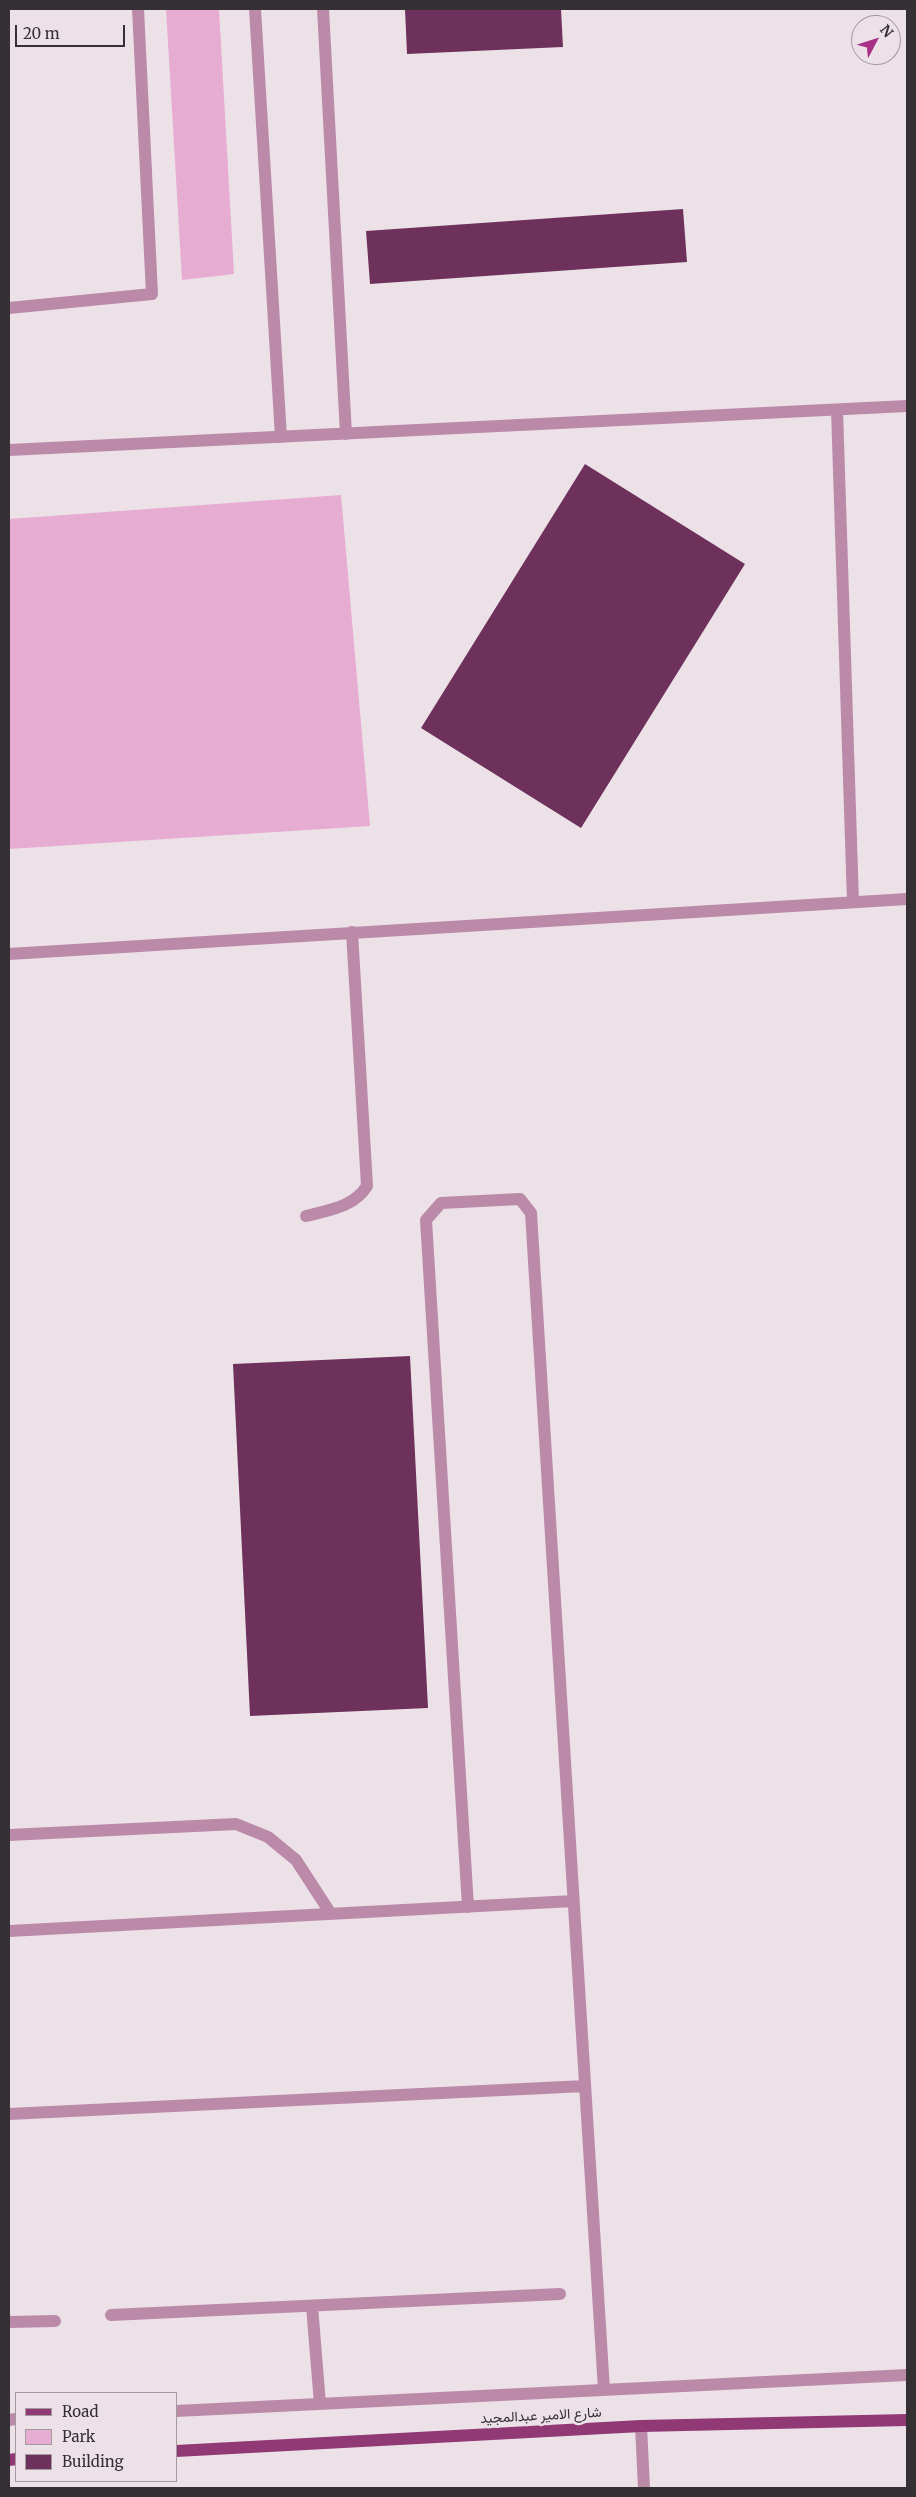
<!DOCTYPE html>
<html>
<head>
<meta charset="utf-8">
<style>
	body { margin:0 }
	#map { position:relative; width:916px; height:2497px; overflow:hidden; background:#ede1e8; font-family:Merriweather,serif }
	canvas { display:block }
	.frame { position:absolute; inset:0; border:10px solid #343033; pointer-events:none }
	.legend { position:absolute; left:15px; top:2392px; width:162px; height:90px; box-sizing:border-box; background:#ede1e8; border:1px solid #a39aa0; margin:0; padding:6px 9px; list-style:none; font-size:15px; color:#343033 }
	.legend li { display:flex; align-items:center; gap:10px; height:25px }
	.legend b { width:25px; border:1px solid #a39aa0 }
	.north { position:absolute; left:851px; top:15px; width:50px; height:50px; box-sizing:border-box; background:#ede1e8; border:1px solid #a39aa0; border-radius:50%; rotate:50deg; font-size:14px; font-weight:700; line-height:20px; text-align:center; color:#343033 }
	.north::after { content:''; display:block; margin:auto; width:18px; height:22px; background:#a83087; clip-path:polygon(50% 0,100% 100%,50% 72%,0 100%) }
	.scale { position:absolute; left:15px; top:25px; width:110px; height:22px; box-sizing:border-box; border:2px solid #343033; border-top:0; padding-left:6px; font-size:15px; line-height:18px; white-space:nowrap; color:#343033; -webkit-text-stroke:4px #ede1e8; paint-order:stroke }
</style>
</head>
<body>
<div id="map">
<canvas width="916" height="2497"></canvas>
<div class="frame"></div>
<ul class="legend">
<li><b style="height:6px;background:#903975"></b>Road</li>
<li><b style="height:14px;background:#e7acd1"></b>Park</li>
<li><b style="height:14px;background:#6e315b"></b>Building</li>
</ul>
<div class="north">N</div>
<div class="scale">20 m</div>
</div>
<script>
const c = document.querySelector('canvas').getContext('2d');
c.lineJoin = 'round';
function fillPath(path, color) { c.fillStyle = color; c.fill(path, 'evenodd'); }
function trace(path, color, width, dash) { c.strokeStyle = color; c.lineWidth = width; c.lineCap = dash ? 'butt' : 'round'; c.setLineDash(dash || []); c.stroke(path); }
function drawText(font, color, halo, rows, align = 'center') {
  c.font = font + ' Merriweather,Vazirmatn,serif'; c.lineWidth = 5; c.setLineDash([]); c.textBaseline = 'middle'; c.strokeStyle = halo; c.fillStyle = color; for (const [text, x, y, turn = 0] of rows) {
    c.save(); c.translate(x, y); c.rotate((+turn || 0) * Math.PI / 180); c.textAlign = isNaN(turn) ? turn : align; if (halo) c.strokeText(text, 0, 0); c.fillText(text, 0, 0); c.restore();
  }
}
const green = new Path2D(`
	M 166,9 L 219,9 L 234,274 L 182,280 Z
	M 341,495 L 370,826 L 9,849 L 9,519 Z`);
const building = new Path2D(`
	M 405,9 L 561,9 L 563,47 L 407,54 Z
	M 683,209 L 687,262 L 370,284 L 366,231 Z
	M 585,464 L 745,564 L 581,828 L 421,728 Z
	M 410,1356 L 428,1708 L 250,1716 L 233,1364 Z`);
const minor = new Path2D(`
	M 255,9 L 281,437
	M 323,9 L 346,434
	M 9,308 L 152,294 L 138,9
	M 837,410 L 853,902
	M 9,450 L 907,406
	M 9,954 L 907,899
	M 306,1216 C 329,1210 354,1207 367,1186 L 352,932
	M 9,1835 L 236,1824 L 268,1837 L 296,1860 L 331,1914
	M 468,1907 L 426,1220 L 441,1203 L 520,1199 L 531,1213 L 604,2390
	M 9,1931 L 573,1901
	M 9,2114 L 585,2086
	M 312,2306 L 320,2404
	M 111,2315 L 560,2294
	M 9,2322 L 55,2321
	M 176,2411 L 907,2375
	M 9,2420 L 16,2419
	M 641,2426 L 644,2488`);
const major = new Path2D(`
	M 176,2451 L 641,2426 L 907,2420
	M 9,2460 L 16,2459`);
const streetNames = [
	["شارع الامير عبدالمجيد",541,2416,-3]
];
fillPath(green, '#e7acd1');
fillPath(building, '#6e315b');
trace(minor, '#bb8aa9', 12);
trace(major, '#903975', 12);
drawText('14px', '#343033', '#ede1e8', streetNames);
</script>
</body>
</html>
